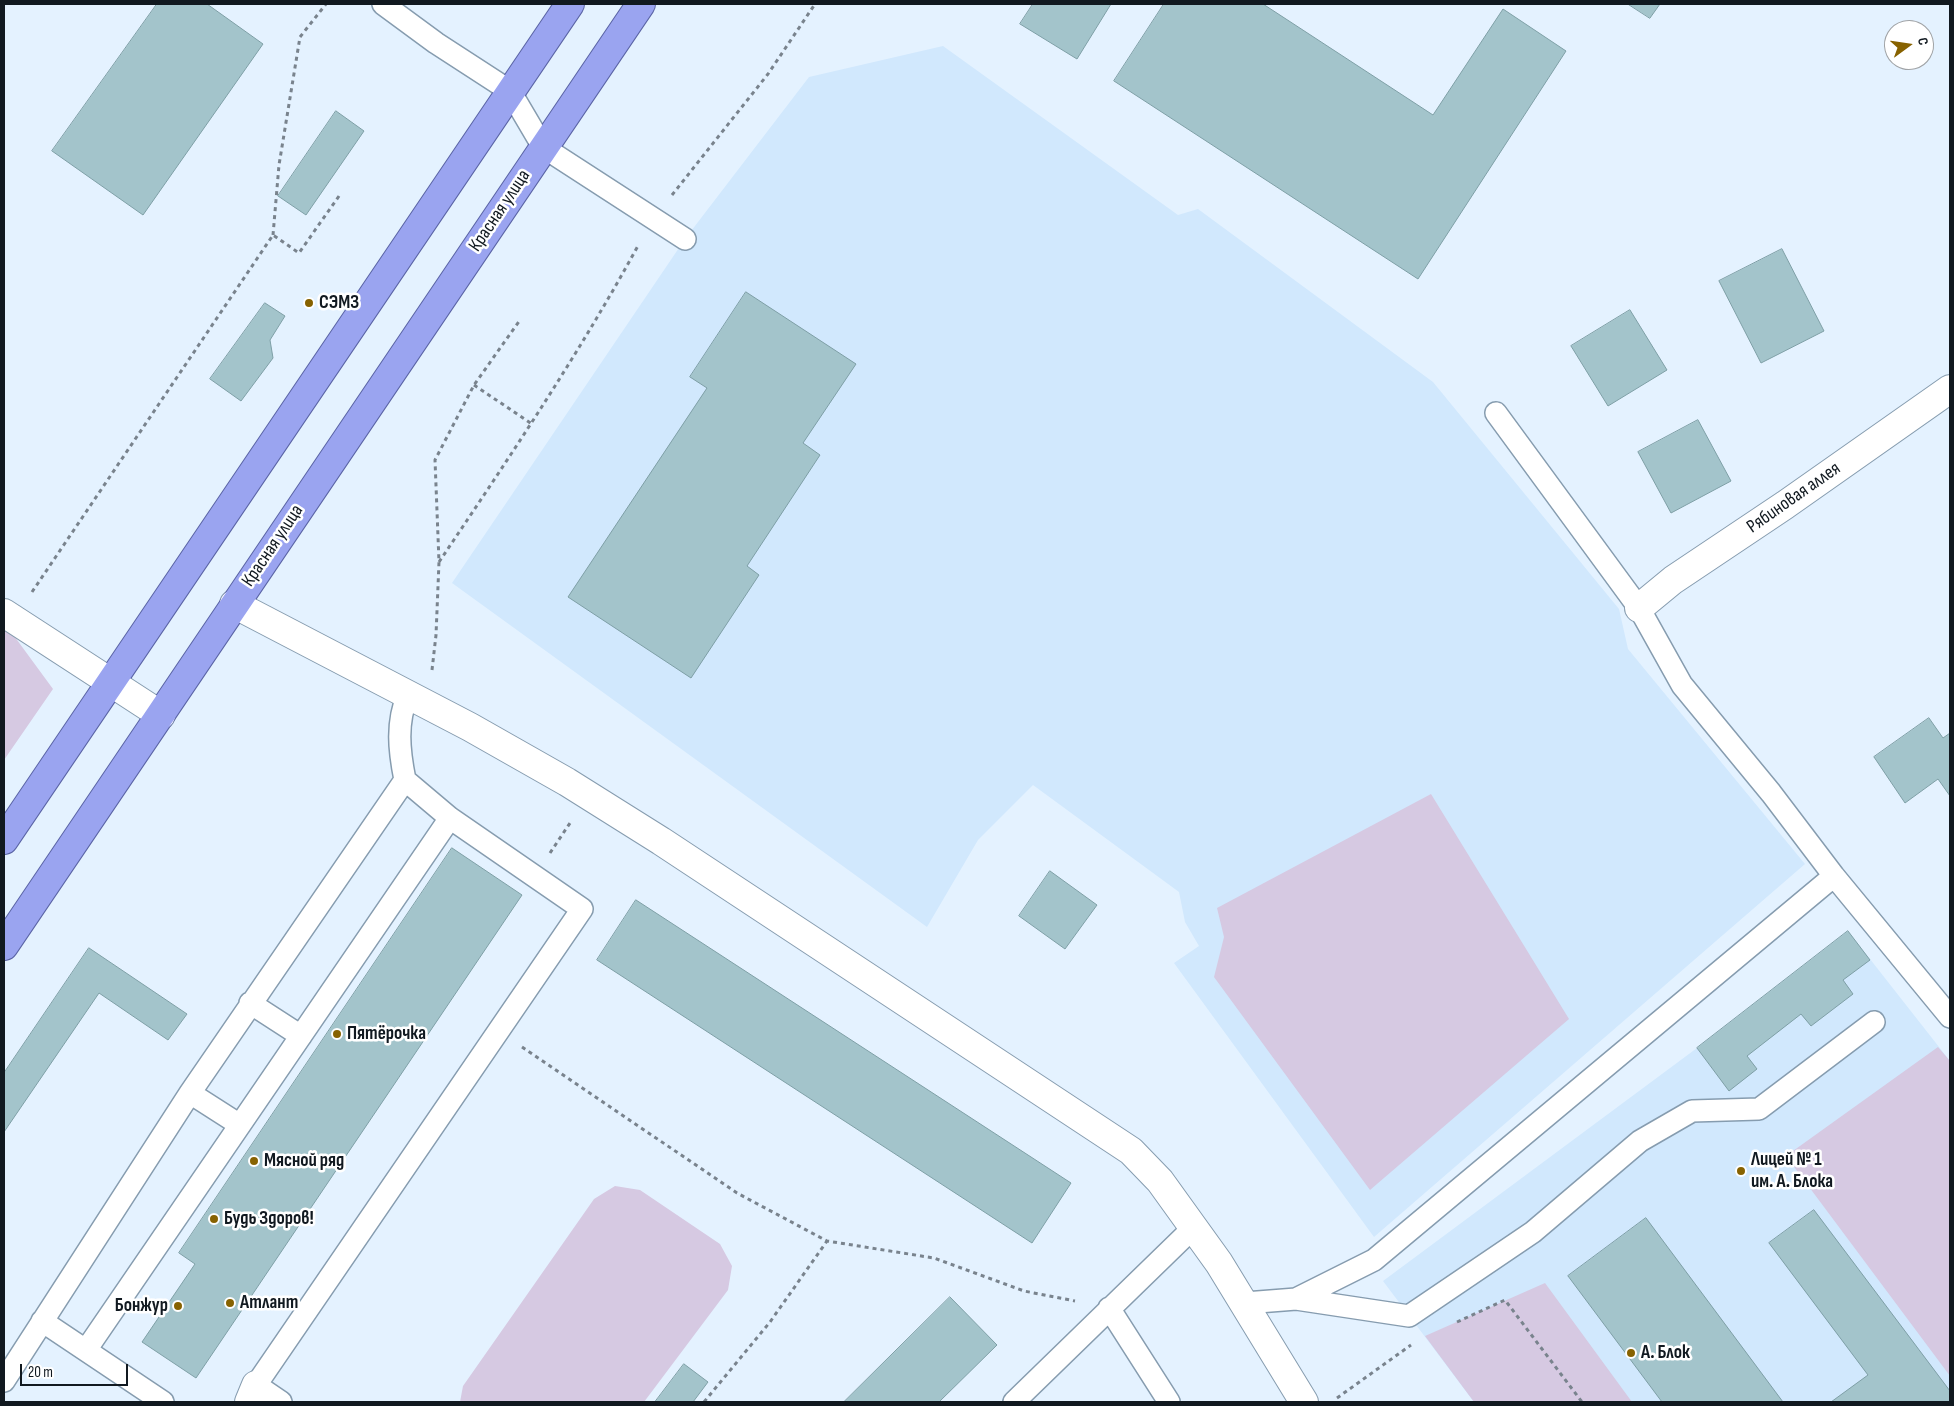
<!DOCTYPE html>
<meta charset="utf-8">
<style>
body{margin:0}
#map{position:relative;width:1954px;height:1406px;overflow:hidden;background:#e4f2ff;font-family:"Sofia Sans Condensed",sans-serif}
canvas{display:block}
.frame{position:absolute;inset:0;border:5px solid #111920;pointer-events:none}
.north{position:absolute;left:1884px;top:20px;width:50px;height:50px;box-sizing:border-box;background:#fff;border:1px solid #a0a3a6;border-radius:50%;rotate:76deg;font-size:14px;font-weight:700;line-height:20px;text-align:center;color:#111920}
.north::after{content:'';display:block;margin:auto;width:18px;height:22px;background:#876200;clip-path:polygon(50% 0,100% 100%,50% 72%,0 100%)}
.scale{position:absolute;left:20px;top:1364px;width:108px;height:22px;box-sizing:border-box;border:2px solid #111920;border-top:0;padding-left:6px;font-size:15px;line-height:18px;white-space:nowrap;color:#111920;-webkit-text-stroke:4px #fff;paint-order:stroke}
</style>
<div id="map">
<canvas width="1954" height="1406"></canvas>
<div class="frame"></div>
<div class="north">С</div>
<div class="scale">20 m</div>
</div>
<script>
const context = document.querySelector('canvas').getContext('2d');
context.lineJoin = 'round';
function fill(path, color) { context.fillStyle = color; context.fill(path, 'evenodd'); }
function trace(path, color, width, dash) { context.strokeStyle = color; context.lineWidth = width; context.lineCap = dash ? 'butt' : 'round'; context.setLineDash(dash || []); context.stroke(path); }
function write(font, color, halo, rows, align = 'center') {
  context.font = font + ' "Sofia Sans Condensed",sans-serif'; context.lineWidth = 5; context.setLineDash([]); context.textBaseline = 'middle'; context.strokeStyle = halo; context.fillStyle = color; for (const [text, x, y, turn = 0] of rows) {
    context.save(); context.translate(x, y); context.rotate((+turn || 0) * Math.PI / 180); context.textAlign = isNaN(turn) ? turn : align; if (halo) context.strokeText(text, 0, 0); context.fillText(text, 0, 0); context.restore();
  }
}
const built = new Path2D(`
 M943,46l235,169 20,-6 235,173 186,227 9,40 177,215 -431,373 -200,-274 25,-17 -14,-24 -6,-30 -146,-107 -55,55 -51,87 -475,-344 233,-344 124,-162z
 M1848,931l102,130v341h-476l-91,-121 314,-233z`);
const green = new Path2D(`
 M4,626l5,3 44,60 -49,71z
 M1431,794l138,225 -199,171 -156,-213 10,-40 -7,-29z
 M1938,1047l12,14v315l-164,-220z
 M615,1186l25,4 80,54 12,22 -4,24 -84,112h-184l3,-16 131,-187z
 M1545,1283l87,119h-158l-49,-66z`);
const building = new Path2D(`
 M157,4h50l56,40 -120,171 -91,-64z
 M1033,4h78l-34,55 -57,-35z
 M1164,4h99l170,111 70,-106 63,42 -148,228 -304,-198z
 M1628,4h32l-10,14z
 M336,111l28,20 -58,84 -28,-19z
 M1782,249l42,82 -63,32 -42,-82z
 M746,292l110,72 -53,79 17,12 -73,111 12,9 -68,103 -123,-81 139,-209 -17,-11z
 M265,303l20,13 -15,24 3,18 -32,43 -31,-22z
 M1630,310l37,60 -59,36 -37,-60z
 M1698,420l33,61 -60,32 -33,-61z
 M1929,718l14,20 7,-5v63l-12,-17 -33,24 -31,-46z
 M452,848l70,47 -326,483 -54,-36 53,-78 -16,-11z
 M1050,871l47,34 -32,44 -46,-33z
 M636,900l435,283 -39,60 -435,-283z
 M1848,931l22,29 -27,20 10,14 -42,32 -10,-12 -54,42 10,13 -28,22 -32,-43z
 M89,948l98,66 -19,26 -69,-47 -95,139v-59z
 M1814,1210l136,181v11h-119l37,-27 -99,-132z
 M1646,1218l137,184h-121l-94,-126z
 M950,1297l47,48 -58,57h-95z
 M684,1364l24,18 -15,20h-38z`);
const path = new Path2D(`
 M672,195l96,-121 47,-70
 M273,235l6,-70 21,-128 26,-33
 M474,385l58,39
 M439,562c70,-104 140,-208 200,-318
 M32,592l241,-357 26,18 40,-57
 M432,670l4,-35 3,-73 -4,-102 39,-75 46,-65
 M550,853l20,-30
 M522,1047l215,146 90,48 107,17 90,33 51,10
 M1457,1322l48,-22 77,102
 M1337,1398l74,-53
 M704,1402l66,-80 57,-81`);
const service = new Path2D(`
 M383,4l53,39 74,48 33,56 142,92
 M1496,413l143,195 43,77 89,108 63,83 116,141
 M250,1003l51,33
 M190,1093l50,32
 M1296,1299l78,-39 460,-384
 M1245,1303l51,-4 113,17 124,-84 107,-91 52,-30 67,-2 115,-87
 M1109,1308l60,94
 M42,1321l121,81
 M86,1350l364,-532
 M4,1381l186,-288 215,-313c-6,-30 -9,-57 3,-86
 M281,1402l-25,-17 326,-476 -132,-91 -45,-38
 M1014,1402l179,-174`);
const minor = new Path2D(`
 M234,604l236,123 97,55 94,59 470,310 29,30 59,82 85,139
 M1639,608l34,-28 112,-75 165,-116
 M4,613l157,102
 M249,1402l7,-17`);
const trunk = new Path2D(`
 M4,840l566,-836
 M4,946l637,-942`);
const markers = [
 [309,303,5,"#876200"],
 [337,1034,5,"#876200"],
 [254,1161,5,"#876200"],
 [1741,1171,5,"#876200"],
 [214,1219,5,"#876200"],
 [230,1303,5,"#876200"],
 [178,1306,5,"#876200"],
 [1631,1353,5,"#876200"]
];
const streetNames = [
 ["Красная улица",500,211,-56],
 ["Рябиновая аллея",1794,498,-35],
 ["Красная улица",273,546,-56]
];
const poiNames = [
 ["СЭМЗ",319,303],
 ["Пятёрочка",347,1034],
 ["Лицей № 1",1751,1160],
 ["им. А. Блока",1751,1182],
 ["Мясной ряд",264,1161],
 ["Будь Здоров!",224,1219],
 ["Атлант",240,1303],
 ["Бонжур",168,1306,"right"],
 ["А. Блок",1641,1353]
];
fill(built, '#d1e8fd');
fill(green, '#d6c9e2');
fill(building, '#a3c4cb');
trace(building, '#7e9fa6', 1);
trace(service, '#869caf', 24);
trace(minor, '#869caf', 30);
trace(trunk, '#5a64a5', 30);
trace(path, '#79838d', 3, [4, 4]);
trace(service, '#fff', 21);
trace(minor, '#fff', 28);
trace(trunk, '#9aa4f0', 28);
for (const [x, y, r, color] of markers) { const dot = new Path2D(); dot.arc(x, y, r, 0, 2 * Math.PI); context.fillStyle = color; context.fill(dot); trace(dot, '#fff', 2); }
write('19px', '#111920', '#fff', streetNames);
write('bold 19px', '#111920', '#fff', poiNames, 'left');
</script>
